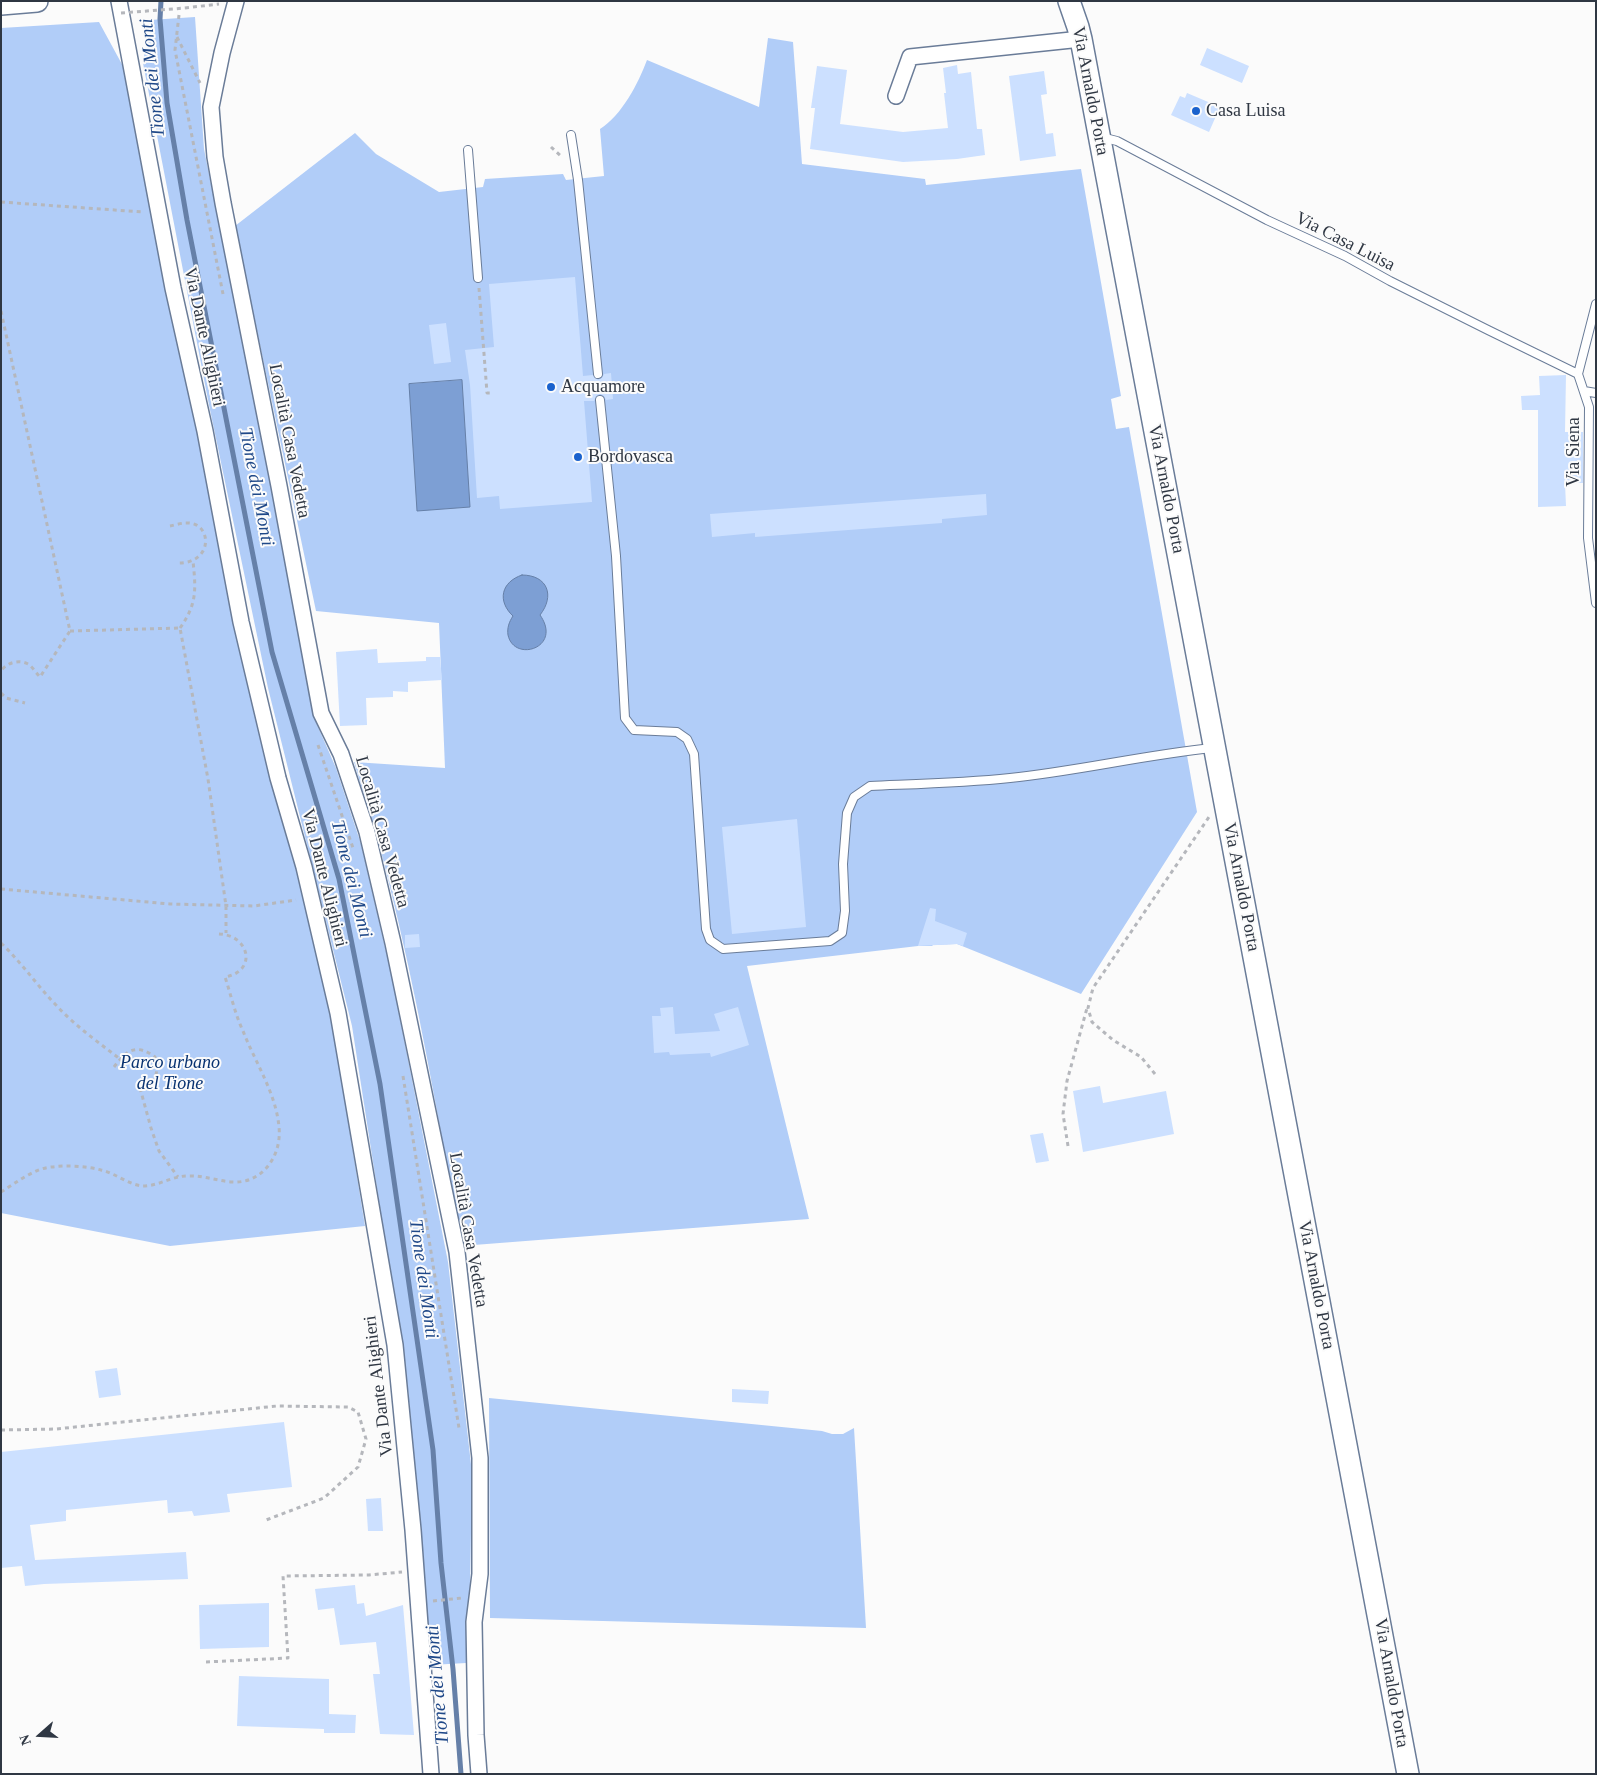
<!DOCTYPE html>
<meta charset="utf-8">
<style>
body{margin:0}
#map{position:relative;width:1597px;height:1775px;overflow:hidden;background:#fbfbfb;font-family:Georgia,serif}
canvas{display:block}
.frame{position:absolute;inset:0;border:2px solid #2f3743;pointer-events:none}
.north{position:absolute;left:15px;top:1710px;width:50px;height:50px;-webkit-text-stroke:4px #fbfbfb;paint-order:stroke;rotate:251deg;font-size:14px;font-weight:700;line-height:20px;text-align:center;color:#2f3743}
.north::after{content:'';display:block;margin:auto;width:18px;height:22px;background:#2f3743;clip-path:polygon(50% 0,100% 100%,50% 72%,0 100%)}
</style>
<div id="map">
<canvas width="1597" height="1775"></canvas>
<div class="frame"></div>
<div class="north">N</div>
</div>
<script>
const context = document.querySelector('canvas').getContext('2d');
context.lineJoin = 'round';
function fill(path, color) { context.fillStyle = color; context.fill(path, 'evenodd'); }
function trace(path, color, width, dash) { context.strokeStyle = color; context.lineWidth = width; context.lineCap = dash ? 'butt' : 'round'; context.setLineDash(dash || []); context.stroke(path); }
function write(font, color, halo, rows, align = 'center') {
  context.font = font + ' Georgia,serif'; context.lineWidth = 4; context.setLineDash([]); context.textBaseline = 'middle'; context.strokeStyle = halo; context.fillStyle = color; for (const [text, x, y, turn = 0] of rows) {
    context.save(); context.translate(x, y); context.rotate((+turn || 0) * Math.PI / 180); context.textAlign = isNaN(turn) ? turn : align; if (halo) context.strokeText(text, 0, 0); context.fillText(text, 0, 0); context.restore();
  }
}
const green = new Path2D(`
 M195,17l9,132 91,458 20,113 21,48 25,76 30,129 57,289 24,211 -2,119 -4,71 -35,2 -23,-276 -56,-363 -84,-338 -59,-283 -66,-342 7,-43z
 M99,22l25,46 210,966 31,192 -195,20 -169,-33v-1185z
 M768,38l25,4 9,122 123,15 1,6 155,-16 40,227 -10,3 5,30 13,-2 68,385 -116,182 -124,-50 -24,1 -1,1h-14l-171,20 62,253 -348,27c-22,-124 -43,-249 -74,-371 -9,-38 -22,-75 -33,-113l91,6 -6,-145 -123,-12 -81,-385 120,-93 21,21 63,38 44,-5 2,-8 78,-5 3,6 38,-4 -4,-47c22,-14 38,-45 47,-69l112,47z
 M489,1398l333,33 10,3h11l11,-6 12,200 -376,-10z`);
const water = new Path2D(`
 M462,380l8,127 -53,4 -8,-127z
 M522,575c26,0 33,21 18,40 23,33 -26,48 -32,20 -1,-7 1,-13 5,-19 -16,-15 -12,-34 9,-41z`);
const stream = new Path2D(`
 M161,1l-1,18 7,84 20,117 85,432 67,227 41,205 53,366 8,113 12,106 8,105`);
const building = new Path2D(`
 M1207,48l42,18 -7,17 -42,-18z
 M957,65l1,9 13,-2 6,57h5l3,26 -28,4 -54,3 -93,-13 5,-41h-4l6,-42 30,4 -7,54 63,8 45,-4 -4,-35h2l-3,-25z
 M1044,71l3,23 -6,1 5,39 7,-1 3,23 -36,5 -11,-85z
 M1187,93l33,14 -11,25 -38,-17 9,-19 5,2z
 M575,277l8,99 10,-1 5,5 4,-2 2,-4 7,-1 2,26 -7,1 -2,-4 -4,-2 -4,2 -2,5h-10l8,101 -92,7 -1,-13 -22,2 -7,-113 -5,-35 29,-3 -5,-63z
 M446,323l5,39 -17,2 -5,-39z
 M1566,375l-1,57h18v51h-18l1,23 -28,1v-97h-16l-1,-14 19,-1 -1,-19z
 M986,494l1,21 -45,4v4l-187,14v-4l-43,4 -2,-23z
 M377,649l1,14 48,-2v-4h14l2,23 -34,2v10l-15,-1v6l-27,1 1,27 -27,1 -4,-74z
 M797,819l9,108 -74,7 -10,-107z
 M930,908l6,1 -1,12 32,12 -4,13 -6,-2 -39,2z
 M419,934l1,13 -15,1v-13z
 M673,1007l2,27 45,-3 -6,-17 24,-7 11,38 -38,12 -1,-4 -40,2 -1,-3 -15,1 -2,-37h9l-1,-8z
 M1100,1086l3,17 63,-12 8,43 -91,18 -10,-61z
 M1043,1133l6,28 -13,2 -6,-28z
 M117,1368l4,27 -22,3 -4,-27z
 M732,1389l37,2 -1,13 -36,-2z
 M284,1422l8,65 -65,7 3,18 -36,4 -2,-5 -24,2 -1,-13 -101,10v11l-36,4 5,35 151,-8 2,27 -144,5 -19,2 -3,-20 -21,2v-116z
 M381,1498l2,33h-15l-2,-32z
 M355,1585l2,19 7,-1 2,13 37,-11 11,130 -34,-1 -7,-60h7l-4,-32 -36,3 -6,-37 -16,2 -3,-21z
 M269,1603v44l-69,2 -1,-44z
 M239,1676l90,3v35l27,1 -1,18h-31v-4l-87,-3z`);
const path = new Path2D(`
 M185,8l34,-4
 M179,15l-4,35 48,244
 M177,37l23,46
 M551,147l11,10
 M1,202l142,10
 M479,288l8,105h4
 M1,311l69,320 -30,46c-4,-4 -8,-11 -12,-13 -9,-5 -22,-1 -27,7
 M170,526c5,-1 11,-3 16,-3 26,-2 29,41 -9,40
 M180,628c17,-24 16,-38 13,-67
 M70,631l110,-3 28,151 18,127v27
 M1,693l5,5 19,5
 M318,745l35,103
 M1,889l169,15 84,2 42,-6
 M1,943c20,19 35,41 54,61 19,21 43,38 65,55
 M114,1067c13,-17 22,-24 41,-10 5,21 -1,28 -21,32
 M1155,1074l-14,-17 -28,-17 -21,-18 -4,-14 5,-20 116,-171
 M403,1076l56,352
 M140,1088l11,40 8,23 19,26
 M1068,1146l-5,-32 4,-33 20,-73
 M1,1192c15,-9 33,-24 51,-25 15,-2 34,-1 49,3 14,3 28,15 42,16 16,0 29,-10 44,-10 16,-1 30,5 45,6 31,2 50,-27 47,-55 -3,-34 -24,-65 -36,-96 -8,-17 -12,-36 -18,-54 34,-6 24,-45 -10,-43
 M1,1430l55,-1 221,-23 71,1 10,5 8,27 -8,28 -34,31 -58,22
 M433,1601l29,-3
 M206,1662l82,-4 -5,-82 86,-1 33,-3`);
const lane = new Path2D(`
 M571,135l7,45 20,194
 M1101,137l16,4 150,79 78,36 45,25 98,49 90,44
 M468,150l10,128
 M1596,304l-18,70 11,33 -1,131 8,65
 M1584,391l12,2
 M600,400l16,156 9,162 9,12 43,2 10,7 7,15 12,175 4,11 13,9 107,-8 12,-8 3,-22 -2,-47 4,-51 7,-16 16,-11c46,-2 93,-3 140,-8 68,-7 134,-23 202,-30`);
const street = new Path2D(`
 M119,1l54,287 32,143 36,191 37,156 26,89 34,146 57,332 18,185 18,244
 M236,1l-14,52 -11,54 4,50 8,46 56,283 42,227 20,41 26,78 26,111 64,309 23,206v116l-6,48 2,113 3,39
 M896,96l14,-39 171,-18`);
const secondary = new Path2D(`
 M1069,1l9,26 3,12 327,1735
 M1,4l36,-3`);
const pathBridge = new Path2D(`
 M121,13l64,-5`);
const markers = [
 [1196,111,5,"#1a62cd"],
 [551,387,5,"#1a62cd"],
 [578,457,5,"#1a62cd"]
];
const streetNames = [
 ["Via Arnaldo Porta",1090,91,79],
 ["Via Casa Luisa",1345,242,27],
 ["Via Dante Alighieri",204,337,78],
 ["Località Casa Vedetta",289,441,79],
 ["Via Siena",1574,452,-90],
 ["Via Arnaldo Porta",1166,489,79],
 ["Località Casa Vedetta",382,832,74],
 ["Via Dante Alighieri",324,878,76],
 ["Via Arnaldo Porta",1241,887,79],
 ["Località Casa Vedetta",468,1230,80],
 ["Via Arnaldo Porta",1316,1285,79],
 ["Via Dante Alighieri",379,1386,-97],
 ["Via Arnaldo Porta",1391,1683,80]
];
const poiNames = [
 ["Casa Luisa",1206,111],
 ["Acquamore",561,387],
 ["Bordovasca",588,457]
];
const parkNames = [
 ["Parco urbano",170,1063],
 ["del Tione",170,1084]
];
const waterNames = [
 ["Tione dei Monti",153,78,-96],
 ["Tione dei Monti",256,487,79],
 ["Tione dei Monti",351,879,76],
 ["Tione dei Monti",423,1279,82],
 ["Tione dei Monti",438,1685,-95]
];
fill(green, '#b1cdf8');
fill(water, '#7d9fd4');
trace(water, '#6680a8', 1);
trace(stream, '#6680a8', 5);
fill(building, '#cce0ff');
trace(lane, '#6a7c98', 10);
trace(street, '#6a7c98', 18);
trace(secondary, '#6a7c98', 24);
trace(path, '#b5b7bc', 3, [4, 4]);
trace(lane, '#fff', 8);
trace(street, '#fff', 15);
trace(secondary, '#fff', 21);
trace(pathBridge, '#b5b7bc', 3, [4, 4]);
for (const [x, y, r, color] of markers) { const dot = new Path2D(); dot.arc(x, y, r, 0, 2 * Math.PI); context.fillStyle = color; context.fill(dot); trace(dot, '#fbfbfb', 2); }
write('18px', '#2f3743', '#fbfbfb', streetNames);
write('18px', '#2f3743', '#fbfbfb', poiNames, 'left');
write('italic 18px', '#083271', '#fbfbfb', parkNames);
write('italic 19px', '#1f4888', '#fbfbfb', waterNames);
</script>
